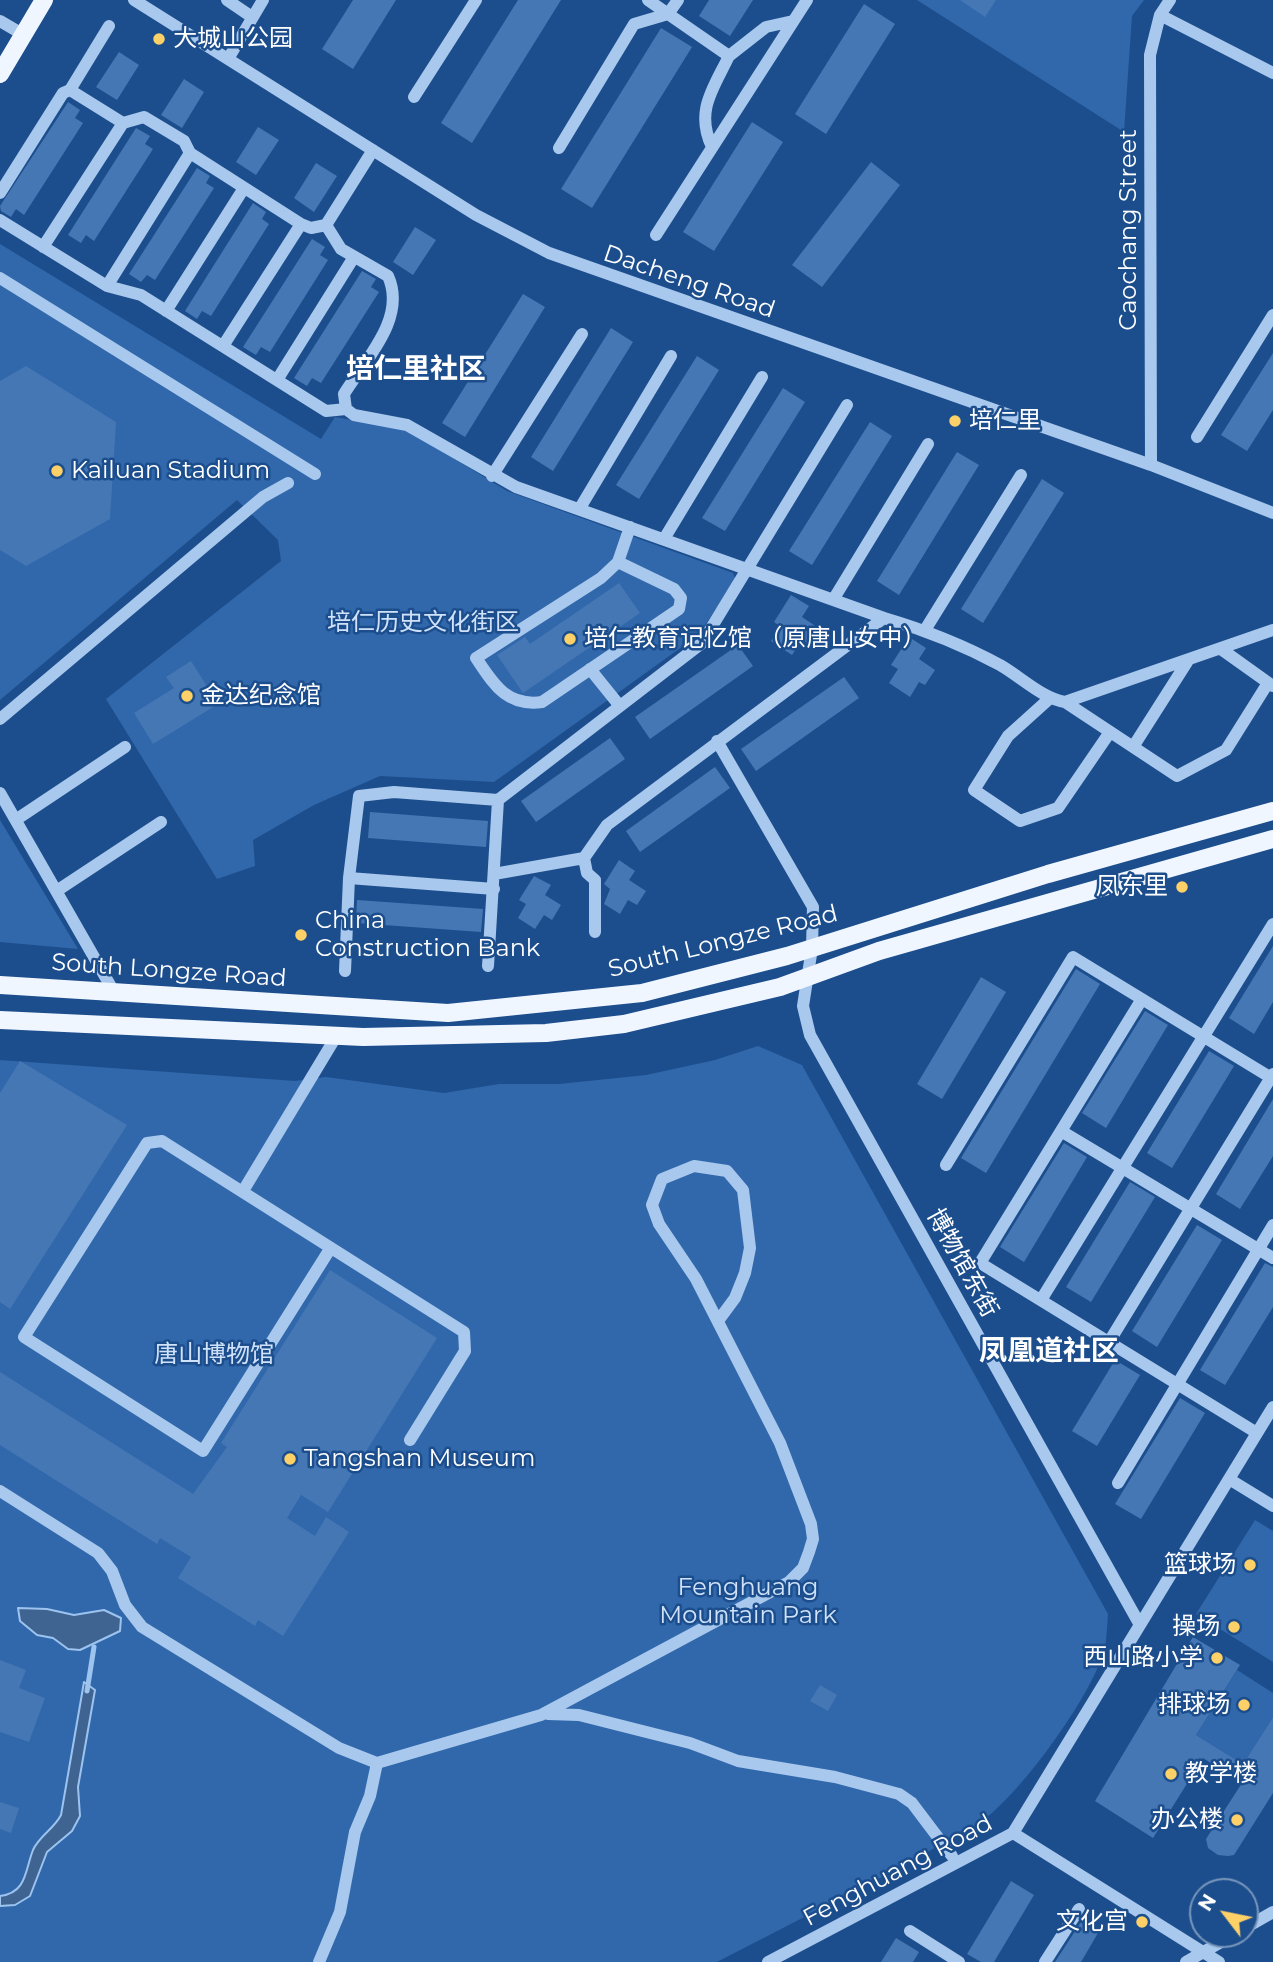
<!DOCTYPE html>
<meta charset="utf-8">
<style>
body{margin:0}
#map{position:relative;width:1273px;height:1962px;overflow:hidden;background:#1c4e8d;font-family:Montserrat,sans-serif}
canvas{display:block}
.north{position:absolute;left:1189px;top:1878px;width:70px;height:70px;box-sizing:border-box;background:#1c4e8d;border:2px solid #7795bb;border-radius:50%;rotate:302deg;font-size:19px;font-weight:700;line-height:28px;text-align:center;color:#fff}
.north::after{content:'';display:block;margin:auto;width:24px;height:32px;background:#fdd167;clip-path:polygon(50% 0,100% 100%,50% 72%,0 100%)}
</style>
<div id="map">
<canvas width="1273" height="1962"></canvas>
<div class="north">N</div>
</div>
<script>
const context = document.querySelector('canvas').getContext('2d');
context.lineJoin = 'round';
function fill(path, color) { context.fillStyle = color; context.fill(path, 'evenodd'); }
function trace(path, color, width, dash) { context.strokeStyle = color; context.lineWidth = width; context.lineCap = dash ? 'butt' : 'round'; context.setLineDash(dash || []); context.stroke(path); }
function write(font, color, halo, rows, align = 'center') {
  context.font = font + ' Montserrat,"Noto Sans SC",sans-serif'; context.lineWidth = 5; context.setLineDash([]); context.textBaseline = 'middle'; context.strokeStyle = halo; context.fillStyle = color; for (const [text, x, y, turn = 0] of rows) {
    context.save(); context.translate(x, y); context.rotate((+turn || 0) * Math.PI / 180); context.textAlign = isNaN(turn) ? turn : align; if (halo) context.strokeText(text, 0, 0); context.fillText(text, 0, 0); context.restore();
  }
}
const green = new Path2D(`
 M917,0h227l-12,16 -8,116z
 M0,244l321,195 14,-22 73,13 99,61 226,82 3,8 -39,55 -203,146 -114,-6 -66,29 -61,35 2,26 -38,13 -111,-180 175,-138 -3,-21 -41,-40 -237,200z
 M0,820l78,129 -78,-7z
 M758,1046l44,19 306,549c-1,12 -1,26 -4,37 -13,46 -86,147 -126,173 -21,13 -44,23 -65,37l-196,101h-717v-902l295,21 31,-4 118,16 55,-9h60l87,-9 69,-15z
 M1255,1520l18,11v131l-77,-48z
 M1237,1670l36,23v24l-30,47 -47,-29z`);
const water = new Path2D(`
 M18,1608l29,1 27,6 30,-5 17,8 -1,13 -40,19 -12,-1 -15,-11 -16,-3 -17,-14z
 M84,1682l11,8 -17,97 2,29 -8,15 -25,21 -17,44 -15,9 -15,1v-10c27,-3 25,-26 33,-46 6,-14 21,-21 28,-35z`);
const stream = new Path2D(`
 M87,1691l7,-44`);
const building = new Path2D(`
 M353,0h43l-43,69 -31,-20z
 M518,0h43l-89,143 -31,-20z
 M709,0h44l-23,36 -31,-20z
 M960,0h36l-11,17z
 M864,4l31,20 -69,110 -31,-20z
 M661,28l31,19 -100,161 -31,-19z
 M119,52l20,13 -22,35 -21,-13z
 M184,79l20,13 -22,36 -21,-13z
 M68,102l12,8 -5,8 8,5 -59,92 -8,-6 -5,8 -10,-6 -1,-5z
 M752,122l31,20 -69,109 -31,-19z
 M258,127l21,13 -23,35 -20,-13z
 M136,128l14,8 -5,8 8,5 -59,92 -8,-6 -5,8 -13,-8z
 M871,162l29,23 -78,102 -30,-22z
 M316,163l21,13 -23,36 -20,-14z
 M197,168l13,8 -4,7 8,5 -59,92 -8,-5 -6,7 -12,-8z
 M253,203l13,9 -4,7 7,5 -58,92 -9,-5 -5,8 -12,-8z
 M415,227l21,13 -23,35 -20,-13z
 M312,239l13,8 -5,8 8,5 -58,92 -9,-5 -5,8 -13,-8z
 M362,271l14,8 -5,8 8,5 -58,91 -9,-5 -5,8 -13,-8z
 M523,294l22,13 -80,130 -23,-14z
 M611,328l22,14 -80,129 -22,-14z
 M1273,353v57l-26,41 -26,-16z
 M697,356l22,14 -80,129 -23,-14z
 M26,366l90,56 -6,97 -84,47 -26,-16v-169z
 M783,388l22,14 -80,129 -23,-13z
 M870,422l22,14 -80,129 -23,-14z
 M957,452l22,13 -80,130 -22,-14z
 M1042,479l22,14 -81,130 -22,-14z
 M619,583l21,30 -117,80 -26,-38 28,-18 5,7z
 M791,595l18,11 -7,11 15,10 -10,16 -5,-3 -10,15 -21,-14 10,-14 -7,-5z
 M909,637l17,11 -7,11 16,11 -10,15 -6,-3 -9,15 -21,-14 9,-14 -7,-4z
 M738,645l15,21 -103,73 -15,-22z
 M191,661l27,43 -65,40 -19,-31 40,-25 -8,-11z
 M844,677l15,21 -103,73 -15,-22z
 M610,738l15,21 -89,63 -15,-21z
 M715,767l15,21 -90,64 -14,-21z
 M370,812l118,9 -2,26 -118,-9z
 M619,860l16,11 -6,9 17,11 -9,14 -9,-5 -8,14 -16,-10 6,-15 -6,-5z
 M534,876l17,9 -6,10 16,10 -9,15 -8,-5 -9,14 -17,-11 8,-14 -7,-4z
 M357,900l126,9 -2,23 -125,-9z
 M1273,946v56l-19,32 -25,-16z
 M1076,969l24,15 -114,189 -25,-15z
 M981,977l25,15 -64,107 -25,-15z
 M1145,1011l23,14 -62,103 -24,-15z
 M1209,1051l25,15 -62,102 -25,-15z
 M20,1061l107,64 -117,184 -10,-7v-209z
 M1273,1099v57l-33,53 -24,-15z
 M1064,1143l23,14 -63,105 -24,-15z
 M1130,1182l25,15 -64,105 -25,-15z
 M1197,1225l25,15 -65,107 -25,-16z
 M1265,1263l8,4v40l-48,78 -25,-15z
 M330,1270l107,68 -109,174 -27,-17 -14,23 28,18 11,-19 23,15 -66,104 -25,-16 -3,6 -77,-48 13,-21 -31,-19 -3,6 -157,-99v-73l193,122 34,-47 -6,-4z
 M1115,1360l25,15 -43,71 -25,-15z
 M1180,1398l25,15 -64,106 -26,-15z
 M1193,1637l47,28 -44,70 47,29 30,-47v76l-39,62 -6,1 -10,-1 -10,-7 -2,-9 36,-56 -39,-25 -50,80 -58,-37z
 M0,1660l26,10 -7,18 26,10 -16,44 -29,-10z
 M820,1685l17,10 -9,16 -18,-10z
 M0,1802l19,6 -8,25 -11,-4z
 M1011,1881l23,14 -40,67h-13l-14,-8z
 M1081,1922l17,11 -17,29h-26z
 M896,1938l23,14 -6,10h-32z`);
const minor = new Path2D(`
 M134,0l342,215 73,38 602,212 122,48
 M227,0l25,17
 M648,0l81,56c-16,33 -34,55 -17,91
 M1160,15l113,58
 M0,21l24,14
 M109,26l-39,64 53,33 21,-6 40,24 6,12 111,71 10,4 15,-3 15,24 47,27c19,42 -22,83 -44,118l2,15 8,6 53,10 109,62 368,131c41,12 79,27 116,47 21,12 42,33 65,37l208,-72
 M729,56l37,-29 27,-6
 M228,59l35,-59
 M414,97l62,-97
 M559,148l75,-124 34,-10 10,-14
 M0,193l63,-100 7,-3
 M0,220l107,66 34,9 185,116 20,-2
 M326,225l47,-75
 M656,235l151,-235
 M43,247l80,-124
 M0,278l315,196
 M107,286l83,-133
 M166,311l78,-123
 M223,346l78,-122
 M277,380l77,-123
 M1197,437l76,-122
 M1151,465l-1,-410 10,-40 10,-15
 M492,476l90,-142
 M580,508l91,-152
 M664,539l98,-162
 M618,562l56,27 7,9 -2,11 -137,93c-36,5 -49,-19 -66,-44l125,-80 17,-16 12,-35
 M833,600l95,-156
 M925,630l96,-155
 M1221,649l52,37
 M590,669l29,36
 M1049,699l-41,37 -34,54 46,31 38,-13 52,-76
 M1065,702l112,74 49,-26 42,-67
 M0,719l263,-222 25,-14
 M717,741l96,166 -1,41 -9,58 7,29 330,590
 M1133,747l56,-88
 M0,793l114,199
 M17,819l108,-72
 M584,858l3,15 8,7v52
 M494,874l90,-16 23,-33 277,-207
 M349,878l145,11
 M58,890l103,-68
 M488,966l10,-166
 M345,971l4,-93 10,-82 35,-4 104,8 204,-157 145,-238
 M1142,999l-162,264 277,170
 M1061,1131l212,127
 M946,1165l127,-208 200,122
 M243,1191l94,-156
 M330,1249l-127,202 -179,-114 123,-194 15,-2 302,191 1,19 -55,89
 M1041,1300l232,-376
 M1109,1342l164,-268
 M1229,1479l44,27
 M1118,1483l155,-258
 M0,1491l98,62 14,18 13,34 17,22 197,121 38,15 164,-48 248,-133 14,-14 6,-16 4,-13 -2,-15 -31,-81 -84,-164 -37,-55 -7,-19 10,-26 32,-13 33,5 16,19 7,58 -5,25 -10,25 -17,23
 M548,1714l31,1 111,28 48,18 97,16 64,17 13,9 40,53
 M1013,1833l206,129
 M1245,1928l28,-16
 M910,1931l49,31
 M319,1962l21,-50 15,-80 15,-36 7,-33
 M768,1962l245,-129 260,-426
 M1045,1962l34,-53
 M1186,1962l49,-28`);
const major = new Path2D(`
 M0,74l44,-74
 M0,985l448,28 194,-20 145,-37 261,-82 225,-63
 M0,1020l363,17 183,-4 78,-9 156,-37 99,-36 394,-112`);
const markers = [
 [159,39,7,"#fdd167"],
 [955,421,7,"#fdd167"],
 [57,471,7,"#fdd167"],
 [570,639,7,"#fdd167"],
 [187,696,7,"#fdd167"],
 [1182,887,7,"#fdd167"],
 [301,935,7,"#fdd167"],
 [290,1459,7,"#fdd167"],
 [1250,1565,7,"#fdd167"],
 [1234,1627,7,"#fdd167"],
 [1217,1658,7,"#fdd167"],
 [1244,1705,7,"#fdd167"],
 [1171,1774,7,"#fdd167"],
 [1237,1820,7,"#fdd167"],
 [1142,1922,7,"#fdd167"]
];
const poiNames = [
 ["大城山公园",173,39],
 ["培仁里",969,421],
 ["Kailuan Stadium",71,471],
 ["培仁教育记忆馆 （原唐山女中）",584,639],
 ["金达纪念馆",201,696],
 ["凤东里",1168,887,"right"],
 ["China",315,921],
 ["Construction Bank",315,949],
 ["Tangshan Museum",304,1459],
 ["篮球场",1236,1565,"right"],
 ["操场",1220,1627,"right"],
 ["西山路小学",1203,1658,"right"],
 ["排球场",1230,1705,"right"],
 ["教学楼",1185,1774],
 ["办公楼",1223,1820,"right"],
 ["文化宫",1128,1922,"right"]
];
const streetNames = [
 ["Caochang Street",1129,230,-90],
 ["Dacheng Road",689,282,19],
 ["South Longze Road",723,942,-14],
 ["South Longze Road",169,971,4],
 ["博物馆东街",962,1263,61],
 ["Fenghuang Road",898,1871,-28]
];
const parkNames = [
 ["培仁历史文化街区",423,623],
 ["唐山博物馆",214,1355],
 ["Fenghuang",748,1588],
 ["Mountain Park",748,1616]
];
const quarterNames = [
 ["培仁里社区",416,370],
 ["凤凰道社区",1049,1352]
];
fill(green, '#3068ab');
fill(water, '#406491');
trace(water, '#9dc3ef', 2);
trace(stream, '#9dc3ef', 5);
fill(building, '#4577b5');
trace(minor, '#a9c8ed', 12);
trace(major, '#f0f6ff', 18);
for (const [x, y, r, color] of markers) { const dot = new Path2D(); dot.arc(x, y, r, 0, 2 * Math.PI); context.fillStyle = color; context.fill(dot); trace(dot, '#1c4e8d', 2.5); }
write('24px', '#fff', '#1c4e8d', poiNames, 'left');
write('24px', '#fff', '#1c4e8d', streetNames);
write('24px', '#cfe2f9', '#1c4e8d', parkNames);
write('bold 28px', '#fff', '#1c4e8d', quarterNames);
</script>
